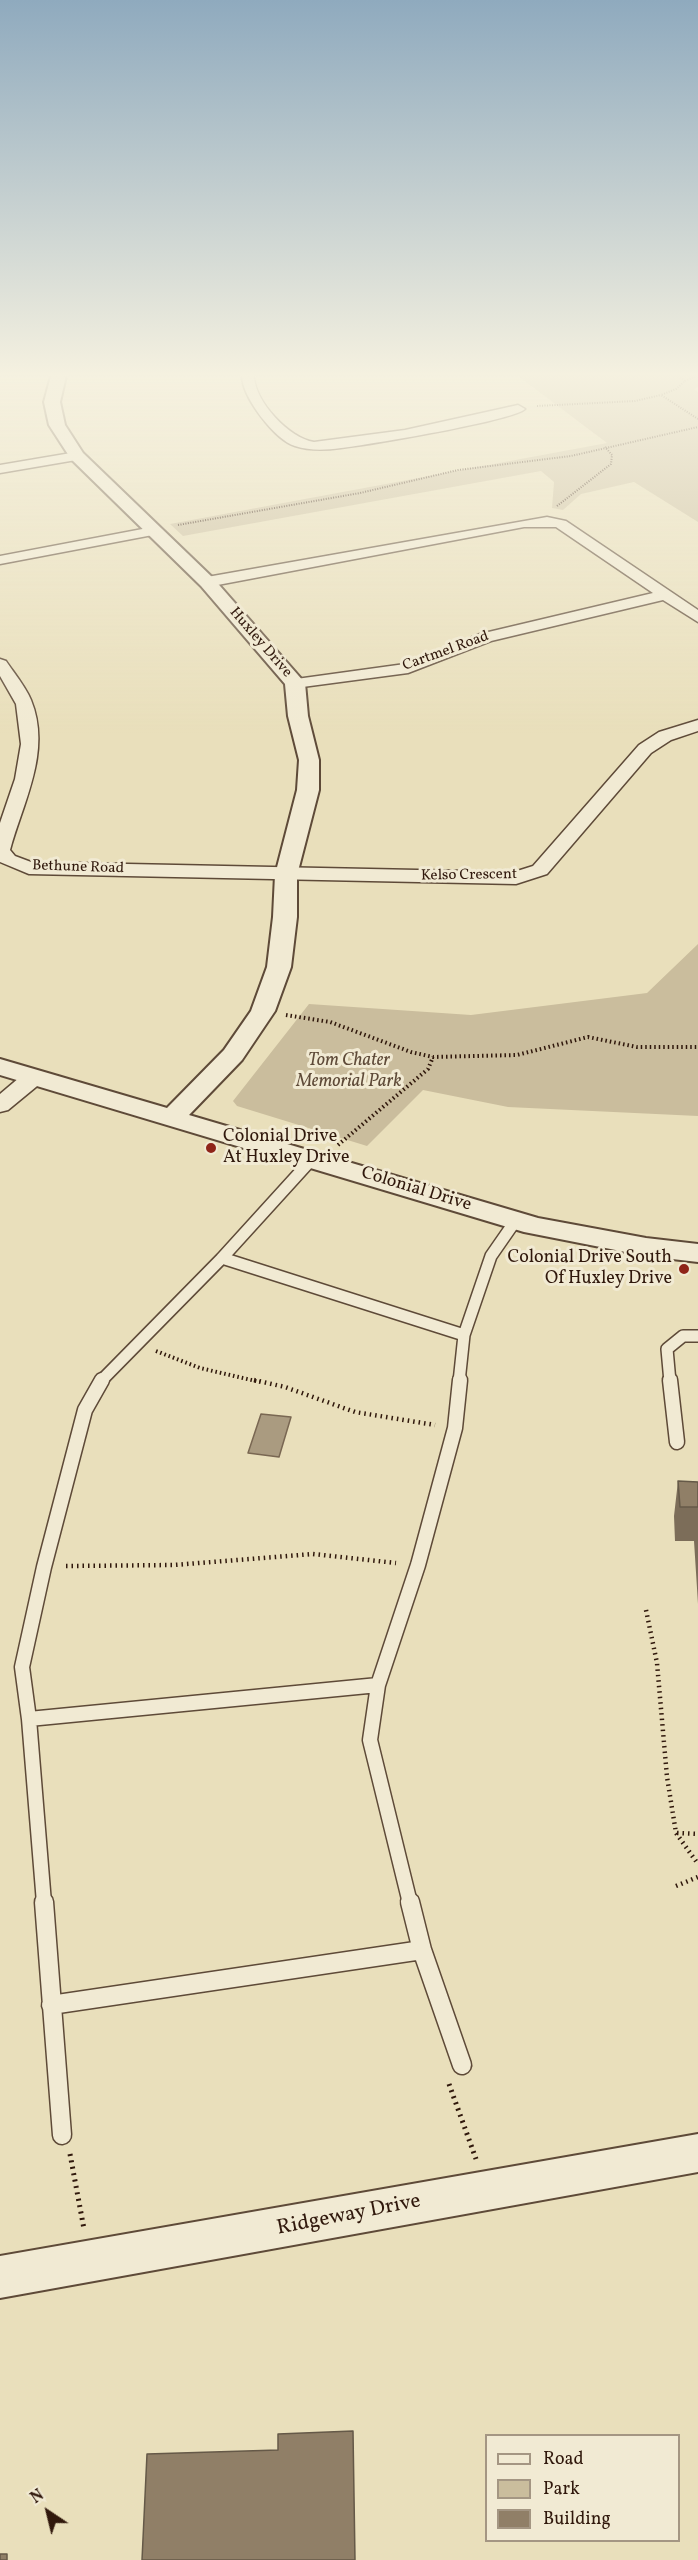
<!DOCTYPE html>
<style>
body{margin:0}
#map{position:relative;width:698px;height:2560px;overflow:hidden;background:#e9dfbb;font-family:Vollkorn,serif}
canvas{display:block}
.legend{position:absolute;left:485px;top:2434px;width:195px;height:108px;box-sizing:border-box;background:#f1ead3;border:2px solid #a49683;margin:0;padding:8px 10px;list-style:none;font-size:18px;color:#30180c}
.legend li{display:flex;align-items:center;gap:12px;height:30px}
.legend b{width:30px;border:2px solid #a49683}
.north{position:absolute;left:18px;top:2482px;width:60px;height:60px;-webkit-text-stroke:4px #f1ead3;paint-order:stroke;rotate:325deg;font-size:16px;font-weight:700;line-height:24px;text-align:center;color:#30180c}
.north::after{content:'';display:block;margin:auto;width:21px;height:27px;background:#30180c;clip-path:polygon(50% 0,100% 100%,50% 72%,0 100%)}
</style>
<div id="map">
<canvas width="698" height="2560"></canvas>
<ul class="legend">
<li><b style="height:8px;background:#f1ead3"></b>Road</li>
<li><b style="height:16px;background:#cabd9d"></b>Park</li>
<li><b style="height:16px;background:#907f67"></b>Building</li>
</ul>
<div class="north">N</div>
</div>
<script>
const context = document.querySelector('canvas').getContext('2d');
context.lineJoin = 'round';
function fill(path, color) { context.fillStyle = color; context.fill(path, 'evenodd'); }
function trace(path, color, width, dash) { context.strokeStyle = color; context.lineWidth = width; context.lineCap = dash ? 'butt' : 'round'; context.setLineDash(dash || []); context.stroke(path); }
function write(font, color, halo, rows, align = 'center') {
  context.font = font + ' Vollkorn,serif'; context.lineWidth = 6; context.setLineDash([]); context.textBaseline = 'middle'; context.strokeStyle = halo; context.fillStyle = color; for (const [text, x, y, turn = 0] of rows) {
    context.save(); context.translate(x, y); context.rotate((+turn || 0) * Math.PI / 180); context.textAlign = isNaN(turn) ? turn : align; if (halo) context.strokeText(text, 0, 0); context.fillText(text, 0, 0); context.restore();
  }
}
const green = new Path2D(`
 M518,376h180v11l-4,2 4,3v130l-64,-40 -53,12 -18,16 -11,-2 2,-26 -13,-11 -358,65 -13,-12 437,-81z
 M698,944v172l-190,-9 -85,-17 -56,56 -130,-40 -4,-5 76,-97 162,11 176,-22z`);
const water = new Path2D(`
 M261,1414l30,3 -12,40 -31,-4z`);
const pathFar3 = new Path2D(`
 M678,376l7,5 -9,8 -15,6 37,24
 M685,381l12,-5
 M537,406l98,-5 26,-6
 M557,506l54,-42 1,-9 -7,-8
 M178,525l182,-32 98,-23 113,-14 127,-29`);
const pathFar2 = new Path2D(`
 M286,1015l44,7 81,30 22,5 84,-2 71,-18 49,10h61
 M338,1145l90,-76 5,-12
 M156,1351l44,17 60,14`);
const pathFar1 = new Path2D(`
 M254,1380l31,7 70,25 80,13
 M66,1566l108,-1 139,-11 83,9
 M646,1610l11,53 10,114 9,56 22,31
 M677,1833l21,1
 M676,1886l22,-9`);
const path = new Path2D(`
 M449,2084l27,75
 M70,2154l14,75`);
const serviceFar2 = new Path2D(`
 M222,1258l242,77
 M100,1382l122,-124 90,-99
 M459,1382l5,-47 27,-79 25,-36
 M670,1382l-3,-33 16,-13h15`);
const serviceFar1 = new Path2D(`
 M670,1380l7,62
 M29,1719l349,-34
 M44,1903l-15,-184 -7,-52 22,-100 41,-157 17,-30
 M410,1903l-40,-163 8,-55 40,-120 37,-137 5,-48`);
const service = new Path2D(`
 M44,1902l18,233
 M410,1902l12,48 40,115
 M51,2005l371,-55`);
const minor = new Path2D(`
 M242,376h12c1,26 35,62 60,66l91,-12 113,-25 7,4c-13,12 -158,36 -184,39 -15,2 -31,3 -46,-2 -20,-6 -53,-49 -53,-70z
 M77,452l5,1v6l-82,14v-8z
 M547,517l19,4 132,89v12l-35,-22 -172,41 -83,32 -113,15 -8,-5 2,-3 116,-16 75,-30 173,-41 -97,-66h-32l-317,60 -8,-5 8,-5z
 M153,527l5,1 2,3 -2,3 -158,30v-8z
 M0,659l6,2c8,12 19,25 25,39 21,51 -8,102 -21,150l5,6 16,6 483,10 19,-6 106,-121 20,-13 39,-12v11l-27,9 -20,13 -104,121 -31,10 -487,-10 -29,-12v-39l15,-44 6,-35 -5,-40 -16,-28z
 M34,1071l8,1 3,5 -3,5 -34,28 -8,2v-18l26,-22z`);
const tertiary = new Path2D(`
 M51,376h15l-6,26 5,23 18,28 130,125 92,105 3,33 11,44v30l-22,85v42l-6,50 -16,44 -33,49 -53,55 349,103 108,20 52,6v18l-52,-6 -122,-24 -524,-157v-16l167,49 57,-58 27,-39 16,-44 6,-50 2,-42 22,-85 2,-30 -11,-44 -3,-32 -84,-98 -130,-127 -22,-34 -5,-23z
 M698,2134v38l-698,126v-42z`);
const wall = new Path2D(`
 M678,1481l20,1v122l-4,-63h-19l-1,-25z`);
const building = new Path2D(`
 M678,1481l20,1v25h-18z
 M353,2431l2,129h-213l5,-106 131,-4v-16z
 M0,2554h7v6h-7z`);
const markers = [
 [211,1148,6,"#8f2418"],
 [684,1269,6,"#8f2418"]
];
const farStreetnames = [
 ["Huxley Drive",260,643,49],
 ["Cartmel Road",446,652,-20],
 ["Bethune Road",78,868,2],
 ["Kelso Crescent",469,876,-1]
];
const parkNames = [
 ["Tom Chater",349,1062],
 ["Memorial Park",349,1083]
];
const poiNames = [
 ["Colonial Drive",223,1138],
 ["At Huxley Drive",223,1159],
 ["Colonial Drive South",672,1259,"right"],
 ["Of Huxley Drive",672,1280,"right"]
];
const streetNames = [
 ["Colonial Drive",416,1190,17]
];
const nearStreetnames = [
 ["Ridgeway Drive",349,2216,-11]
];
fill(green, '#cabd9d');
fill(water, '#aa9b80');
trace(water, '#796752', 1.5);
trace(serviceFar2, '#5e4a38', 14);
trace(serviceFar1, '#5e4a38', 17);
trace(service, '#5e4a38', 21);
trace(minor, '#5e4a38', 3);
trace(tertiary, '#5e4a38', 4);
trace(pathFar3, '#30180c', 2, [1, 1.5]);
trace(pathFar2, '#30180c', 4, [1.5, 3]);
trace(pathFar1, '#30180c', 4.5, [1.5, 4]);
trace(path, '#30180c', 5, [2, 4.5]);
trace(serviceFar2, '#f1ead3', 11);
trace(serviceFar1, '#f1ead3', 14);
trace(service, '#f1ead3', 18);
fill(minor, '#f1ead3');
fill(tertiary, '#f1ead3');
fill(wall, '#7c6d59');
fill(building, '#907f67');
trace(building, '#655948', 1.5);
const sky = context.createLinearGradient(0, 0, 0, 735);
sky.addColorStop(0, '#8faabe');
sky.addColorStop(0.51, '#f5f1e0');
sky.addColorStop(1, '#f5f1e000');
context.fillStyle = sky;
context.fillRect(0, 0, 698, 735);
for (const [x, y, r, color] of markers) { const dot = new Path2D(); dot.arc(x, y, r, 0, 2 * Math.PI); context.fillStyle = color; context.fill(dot); trace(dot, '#f1ead3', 2); }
write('15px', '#30180c', '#f1ead3', farStreetnames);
write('italic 18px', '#5e4a38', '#f1ead3', parkNames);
write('18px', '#30180c', '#f1ead3', poiNames, 'left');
write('18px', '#30180c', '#f1ead3', streetNames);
write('21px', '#30180c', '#f1ead3', nearStreetnames);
</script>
